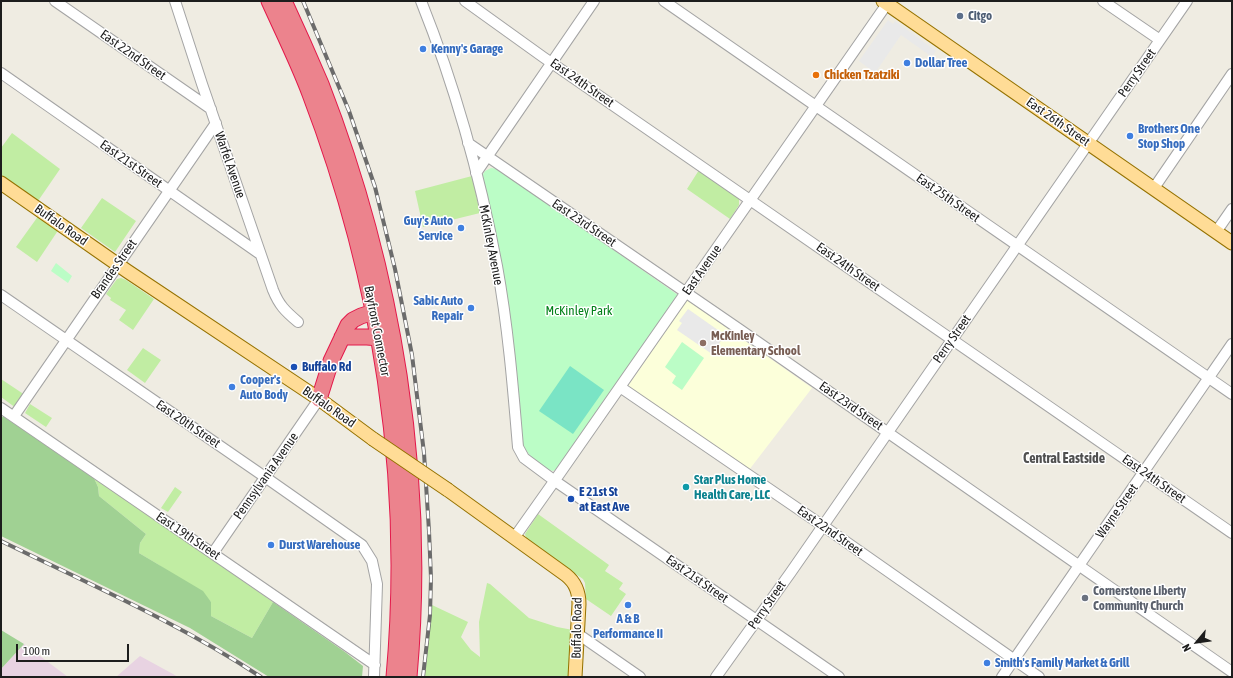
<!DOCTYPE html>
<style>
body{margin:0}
#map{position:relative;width:1233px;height:678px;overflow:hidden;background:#efece2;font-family:"Asap Condensed",sans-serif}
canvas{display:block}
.frame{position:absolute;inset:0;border:2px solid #1d1d1d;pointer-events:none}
.north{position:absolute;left:1177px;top:622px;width:40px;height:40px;-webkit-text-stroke:3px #fff;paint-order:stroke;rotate:241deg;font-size:11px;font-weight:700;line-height:16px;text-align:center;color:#1d1d1d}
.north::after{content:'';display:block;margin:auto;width:14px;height:18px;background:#1d1d1d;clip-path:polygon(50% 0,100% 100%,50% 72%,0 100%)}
.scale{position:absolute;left:16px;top:644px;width:113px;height:18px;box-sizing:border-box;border:2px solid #1d1d1d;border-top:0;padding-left:5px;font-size:12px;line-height:14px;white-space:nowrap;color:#1d1d1d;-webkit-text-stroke:3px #fff;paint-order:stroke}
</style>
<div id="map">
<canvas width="1233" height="678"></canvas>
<div class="frame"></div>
<div class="north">N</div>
<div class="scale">100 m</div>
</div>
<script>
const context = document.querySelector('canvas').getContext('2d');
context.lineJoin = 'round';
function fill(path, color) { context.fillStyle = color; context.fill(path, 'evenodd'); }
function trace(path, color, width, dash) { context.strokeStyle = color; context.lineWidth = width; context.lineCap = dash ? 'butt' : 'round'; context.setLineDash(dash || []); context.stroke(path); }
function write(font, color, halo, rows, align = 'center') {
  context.font = font + ' "Asap Condensed",sans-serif'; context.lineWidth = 3; context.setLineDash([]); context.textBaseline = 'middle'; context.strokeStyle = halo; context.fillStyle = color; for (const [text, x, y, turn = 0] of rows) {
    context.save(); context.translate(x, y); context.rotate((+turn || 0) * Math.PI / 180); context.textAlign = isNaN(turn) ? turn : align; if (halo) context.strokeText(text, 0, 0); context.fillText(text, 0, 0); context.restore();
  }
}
const industrial = new Path2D(`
 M24,644l44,33h-67v-8z
 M140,656l33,18 5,3h-62z`);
const education = new Path2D(`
 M687,300l125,88 -63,82 -121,-84z`);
const grass = new Path2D(`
 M12,133l48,36 -22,32 -37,-25v-28z
 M699,170l40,28v7l-9,14 -43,-30z
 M472,176l8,37 -57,14 -8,-36z
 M102,198l34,23 -21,31 -34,-24z
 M39,215l20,14 -22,33 -21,-15z
 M121,278l5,2 28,19 -21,31 -14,-10 7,-10 -16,-10 1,-2 -5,-4 11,-15z
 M143,348l18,12 -16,23 -18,-13z
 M1,379l24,16 -9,13 -15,-11z
 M30,404l22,14 -6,9 -21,-14z
 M93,476l180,126 -21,36 -41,-22v-14l-52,-37 -20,-12 1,-10 6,-9 -47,-38 -1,-9z
 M175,487l7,5 -14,20 -7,-4z
 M538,514l71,51 -4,6 18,12 -4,6 7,5 -15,22 -25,-17 -1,-16 -2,-4 -56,-38 -2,-7z
 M487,583l3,1 39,34 28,9 16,3 -3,47h-145l7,-72 36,17 -7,15 10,13 9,7 -1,-35z`);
const forest = new Path2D(`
 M3,416l90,60 5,11 1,9 47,38 -6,9 -1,10 64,38 8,11v14l41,22 21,-36 72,50 18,14 -1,11h-93l-79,-49 -189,-92v-117z
 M1,630l23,14 -23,25z`);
const park = new Path2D(`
 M491,168l7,1 180,126 -120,173 -5,3c-13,-3 -26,-16 -31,-29l-4,-50 -36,-216 3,-5z
 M56,263l16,13 -4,7 -17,-12z
 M682,342l22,16 -22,32 -10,-7 4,-7 -11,-9z`);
const pitch = new Path2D(`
 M570,366l34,24 -31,44 -34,-23z`);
const parking = new Path2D(`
 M888,20l5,4 2,-3 41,30 -4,6 -31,-22 -26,38 -16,-12z
 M688,309l37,26 -13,19 -35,-24 5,-7 -3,-2z`);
const minor = new Path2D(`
 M55,1l156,108
 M175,1l27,83 71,206c6,15 12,21 25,32
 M421,1c34,85 59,175 76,265 11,60 16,121 21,181l6,11 31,23 284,196
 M465,1l78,56 689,476
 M664,1l568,393
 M1103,1l57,39
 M1,73l259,181
 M468,143l271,186 493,343
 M476,173l118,-172
 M1154,188l78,-114
 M1216,232l16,-23
 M1,295l264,182 97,68 10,16 5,23 -3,93
 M620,387l209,143 210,147
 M1,408l374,257
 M14,416l202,-293
 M514,538l46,-65 329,-472
 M213,553l106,-154
 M578,634l62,43
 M716,677l75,-105 396,-571
 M1002,677l230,-333`);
const major = new Path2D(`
 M883,1l349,242
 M1,183l126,88 192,128 54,40
 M448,490l118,85c10,8 13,17 13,29l-4,73`);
const highway = new Path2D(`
 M269,1c14,31 29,61 41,93 71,186 102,384 84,583
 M284,1c13,28 25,55 37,83 73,188 106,392 88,593
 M342,337h25l12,1
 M319,399l12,-38 17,-36 5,-5 8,-4 22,-7`);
const rail = new Path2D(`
 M303,1l46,110 26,76 20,82 17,86 12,98 5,78 2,47 -1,37 -7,62
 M1,541c88,43 178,82 260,136`);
const majorBridge = new Path2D(`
 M373,439l75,51`);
const markers = [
 [960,16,4,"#5c6f8a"],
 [423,49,4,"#3f7fe0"],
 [907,63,4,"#3f7fe0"],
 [816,75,4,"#e8710a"],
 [1130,136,4,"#3f7fe0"],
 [461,228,4,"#3f7fe0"],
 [471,308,4,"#3f7fe0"],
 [703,343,4,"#8d6e63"],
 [294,367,4,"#1a4fb4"],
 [232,387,4,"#3f7fe0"],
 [686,487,4,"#0f9aa8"],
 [571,499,4,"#1a4fb4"],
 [271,545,4,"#3f7fe0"],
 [1085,598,4,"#6b7280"],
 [628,605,4,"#3f7fe0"],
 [987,663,4,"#3f7fe0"]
];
const serviceNames = [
 ["Citgo",968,16]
];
const shopNames = [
 ["Kenny's Garage",431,49],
 ["Dollar Tree",915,63],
 ["Brothers One",1138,129],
 ["Stop Shop",1138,144],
 ["Guy's Auto",453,221,"right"],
 ["Service",453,236,"right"],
 ["Sabic Auto",463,301,"right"],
 ["Repair",463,316,"right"],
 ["Cooper's",240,380],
 ["Auto Body",240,395],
 ["Durst Warehouse",279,545],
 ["A & B",628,619,"center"],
 ["Performance II",628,634,"center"],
 ["Smith's Family Market & Grill",995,663]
];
const streetNames = [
 ["East 22nd Street",133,55,35],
 ["Perry Street",1137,73,-55],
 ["East 24th Street",582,83,35],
 ["East 26th Street",1058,122,35],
 ["East 21st Street",131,164,35],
 ["Warfel Avenue",230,165,71],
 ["East 25th Street",948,198,35],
 ["East 23rd Street",584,223,34],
 ["Buffalo Road",61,225,35],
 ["McKinley Avenue",491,245,79],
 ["East 24th Street",848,267,35],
 ["Brandes Street",114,269,-55],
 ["East Avenue",702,270,-55],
 ["Bayfront Connector",377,331,79],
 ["Perry Street",952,339,-55],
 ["East 23rd Street",851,406,35],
 ["Buffalo Road",329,407,35],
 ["East 20th Street",188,424,34],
 ["Pennsylvania Avenue",266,476,-55],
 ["East 24th Street",1154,479,35],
 ["Wayne Street",1117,511,-55],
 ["East 22nd Street",830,531,35],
 ["East 19th Street",188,536,34],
 ["East 21st Street",697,579,35],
 ["Perry Street",767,605,-55],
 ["Buffalo Road",577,628,-89]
];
const foodNames = [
 ["Chicken Tzatziki",824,75]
];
const parkNames = [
 ["McKinley Park",579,311]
];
const educationNames = [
 ["McKinley",711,336],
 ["Elementary School",711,351]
];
const transitNames = [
 ["Buffalo Rd",302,367],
 ["E 21st St",579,492],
 ["at East Ave",579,507]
];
const cultureNames = [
 ["Star Plus Home",694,480],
 ["Health Care, LLC",694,495]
];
const worshipNames = [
 ["Cornerstone Liberty",1093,591],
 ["Community Church",1093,606]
];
const neighbourhoodNames = [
 ["Central Eastside",1064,459]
];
fill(industrial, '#e8d3e2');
fill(education, '#fcffda');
fill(grass, '#c1eda3');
fill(forest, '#a0d193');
fill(park, '#bbfdc6');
fill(pitch, '#7ae4c5');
fill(parking, '#e9e9e9');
trace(minor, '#a4a4a4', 12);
trace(major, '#957200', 15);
trace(highway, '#e3184a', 17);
trace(minor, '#fff', 10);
trace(major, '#ffdc96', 13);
trace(highway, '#ec838d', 15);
trace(rail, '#6b6b6b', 4);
trace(rail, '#fff', 2.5, [8]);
trace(majorBridge, '#957200', 15, []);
trace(majorBridge, '#ffdc96', 13);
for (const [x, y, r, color] of markers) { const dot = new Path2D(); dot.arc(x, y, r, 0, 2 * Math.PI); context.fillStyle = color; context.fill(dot); trace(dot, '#fff', 1.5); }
write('bold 13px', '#4e5e75', '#fff', serviceNames, 'left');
write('bold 13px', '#366cbe', '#fff', shopNames, 'left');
write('13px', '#1d1d1d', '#fff', streetNames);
write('bold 13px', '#c56008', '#fff', foodNames, 'left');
write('13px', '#04811a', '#fff', parkNames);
write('bold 13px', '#785e54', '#fff', educationNames, 'left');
write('bold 13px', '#164399', '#fff', transitNames, 'left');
write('bold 13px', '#0d838f', '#fff', cultureNames, 'left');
write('bold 13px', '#5b616d', '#fff', worshipNames, 'left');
write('bold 14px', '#505050', '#fff', neighbourhoodNames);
</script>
